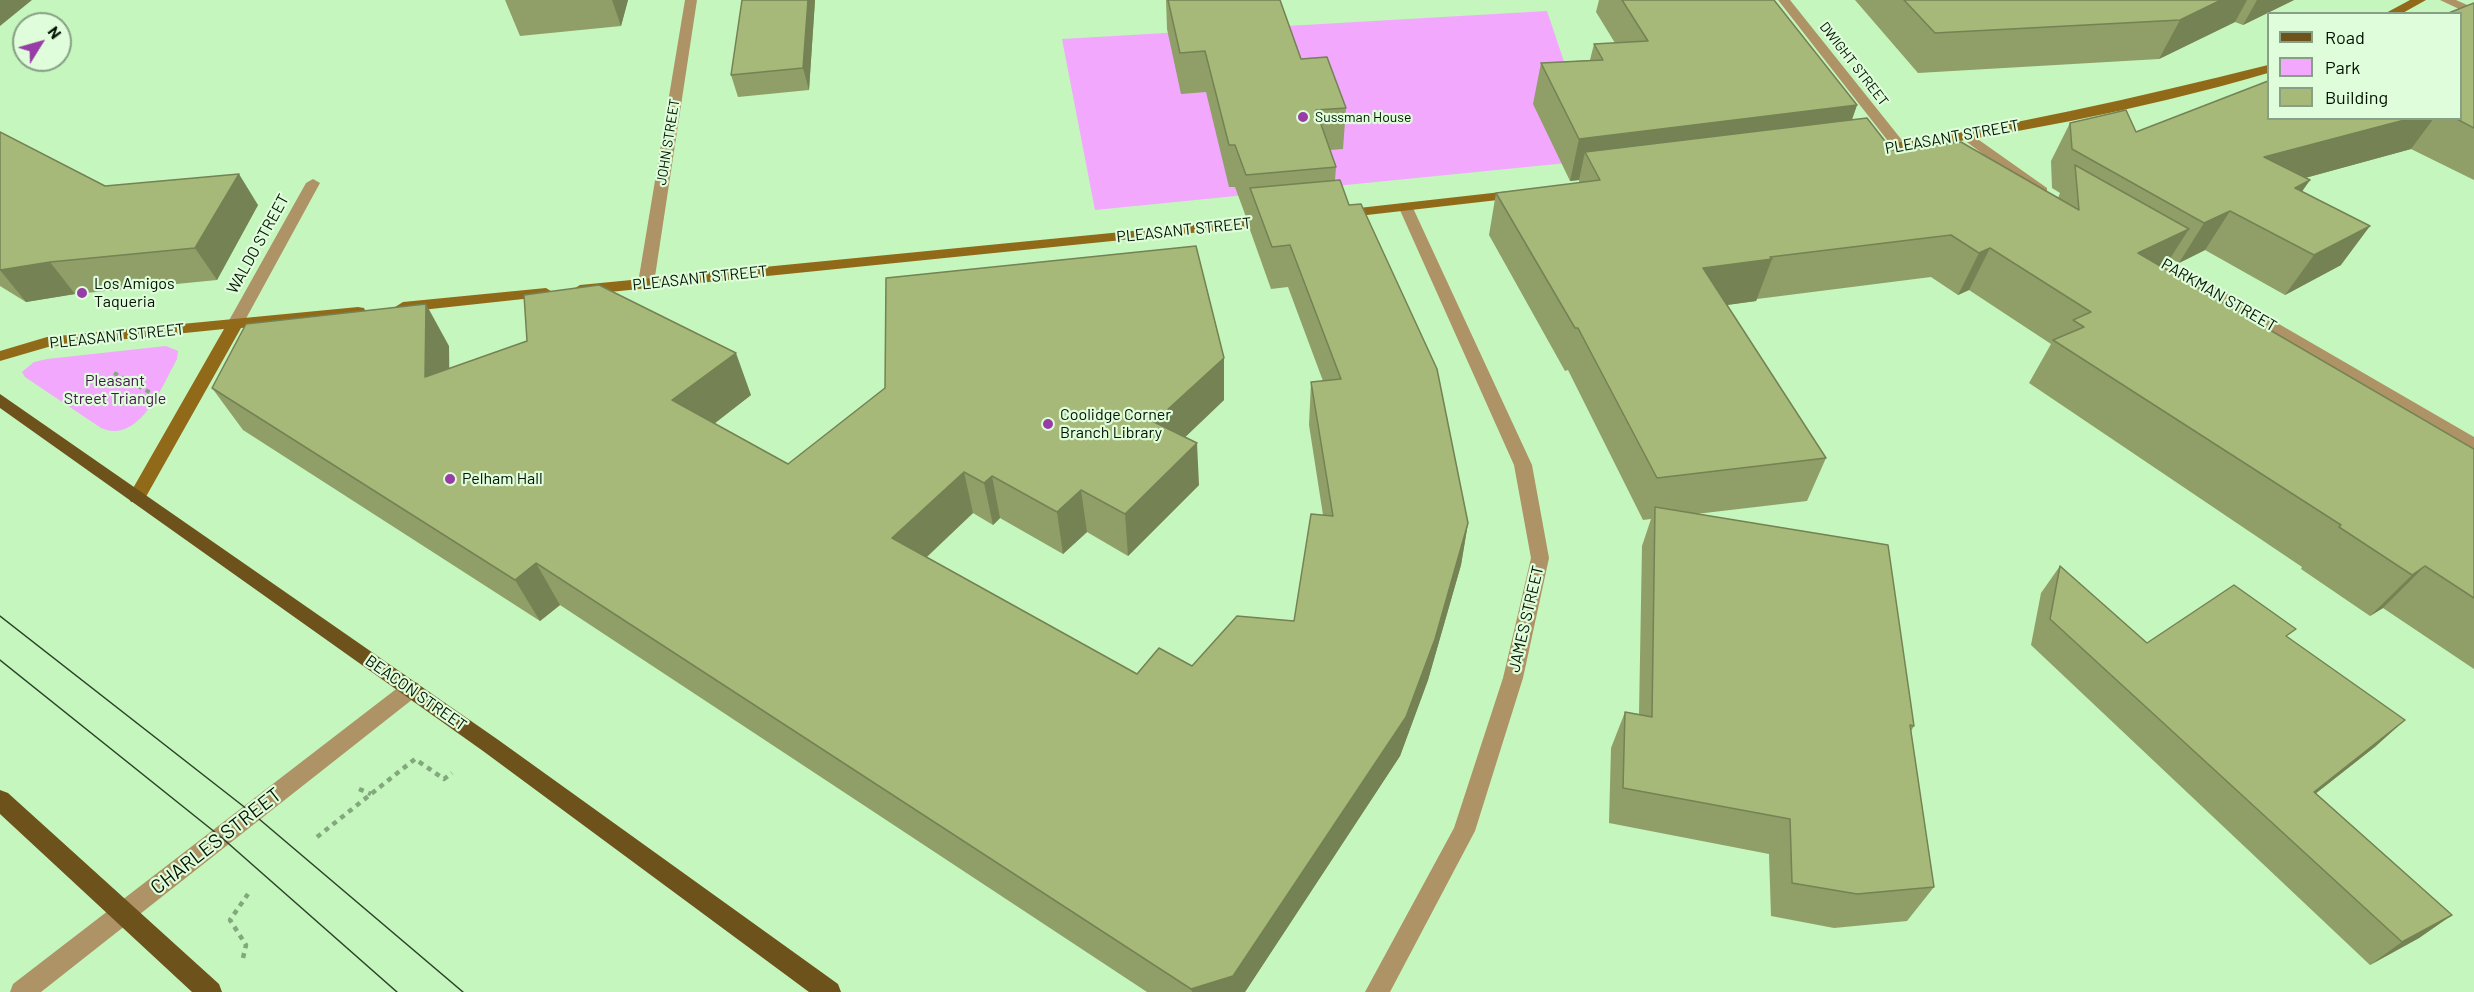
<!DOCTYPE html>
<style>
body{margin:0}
#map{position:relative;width:2474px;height:992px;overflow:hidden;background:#c5f6be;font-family:Barlow,sans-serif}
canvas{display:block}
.legend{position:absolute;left:2267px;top:12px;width:195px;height:108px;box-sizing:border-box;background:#dffddb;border:2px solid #879f84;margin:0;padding:8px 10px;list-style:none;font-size:18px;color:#031202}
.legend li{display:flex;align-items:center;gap:12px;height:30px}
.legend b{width:30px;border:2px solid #879f84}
.north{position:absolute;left:12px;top:12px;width:60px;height:60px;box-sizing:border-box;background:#dffddb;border:2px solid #879f84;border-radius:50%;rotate:53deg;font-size:16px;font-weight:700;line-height:24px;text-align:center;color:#031202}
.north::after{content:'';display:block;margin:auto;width:21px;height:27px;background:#983da7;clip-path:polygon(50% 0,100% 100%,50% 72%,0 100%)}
</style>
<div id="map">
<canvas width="2474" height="992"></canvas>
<ul class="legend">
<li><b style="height:8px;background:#6d521c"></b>Road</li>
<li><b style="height:16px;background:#f1a8fd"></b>Park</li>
<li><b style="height:16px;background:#a6b978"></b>Building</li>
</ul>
<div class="north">N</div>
</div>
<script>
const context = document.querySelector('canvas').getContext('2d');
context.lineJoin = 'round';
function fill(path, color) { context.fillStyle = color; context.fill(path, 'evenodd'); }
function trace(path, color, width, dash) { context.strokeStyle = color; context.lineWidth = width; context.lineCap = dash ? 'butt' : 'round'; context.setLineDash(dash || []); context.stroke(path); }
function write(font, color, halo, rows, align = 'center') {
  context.font = font + ' Barlow,sans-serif'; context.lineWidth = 4.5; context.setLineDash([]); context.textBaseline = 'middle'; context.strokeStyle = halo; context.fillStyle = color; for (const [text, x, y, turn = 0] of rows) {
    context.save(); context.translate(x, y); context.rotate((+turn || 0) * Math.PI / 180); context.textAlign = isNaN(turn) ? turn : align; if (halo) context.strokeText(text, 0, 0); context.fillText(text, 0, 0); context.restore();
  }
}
const green = new Path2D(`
 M1547,11l50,149 -502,50 -33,-171z
 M166,346l12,5 -1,8c-14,25 -37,86 -76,69l-76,-51 -3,-5 12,-10 13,-3z`);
const pathFar1 = new Path2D(`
 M114,373l39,21`);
const path = new Path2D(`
 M359,789l12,5
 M317,837l98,-78 29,20 8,-6
 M243,958l3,-13 -16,-25 18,-26`);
const street = new Path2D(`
 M685,0h12l-43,283 -8,5 -8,-5z
 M1778,0h12l115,144v6h-10z
 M2440,0h16l18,8v8z
 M1969,133l78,55v6h-10l-73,-54v-6z
 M313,179l7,4 -77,141 -8,5 -6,-1 -2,-4 79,-141z
 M1406,204l7,4 119,257 17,93 -26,120 -48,153 -85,161h-25l89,-164 49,-150 28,-120 -17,-93 -115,-257z
 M2146,247l328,190v14l-333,-196 -2,-3z
 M411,681l7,2 3,6 -3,6 -377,297h-31l3,-8 391,-301z`);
const secondary = new Path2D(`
 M2410,0h16l-25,14h-17z
 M2268,65v8c-130,38 -266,63 -400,82l-7,-4 7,-4c135,-19 268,-49 400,-82z
 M1519,190l5,1v6l-183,21 -7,-4 7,-4z
 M1275,217l5,1 2,3 -2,3 -700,71 -8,-5 8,-5z
 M546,288l8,5 -3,3 -148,16 -8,-5 8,-5z
 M358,307l6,1 2,4 -2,4 -123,12 -98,174h-12l-3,-5 96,-168 -176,18 -48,14v-10l47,-14z`);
const primary = new Path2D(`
 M0,394l497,345 341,245 3,8h-32l-326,-241 -483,-343z
 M0,790l8,3 211,191 3,8h-30l-192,-178z`);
const tram = new Path2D(`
 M0,616l252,197 211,179
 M0,660l221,177 176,155`);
const wall = new Path2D(`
 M505,0h123l-7,26 -101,10z
 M815,0l-6,90 -71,7 -7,-22z
 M1166,0h114l21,59 45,49 -3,41 -13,1 6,17 -1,13 14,25 119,318 -7,42 -33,115 -28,76 -155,236h-98l-587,-387 -20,16 -297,-191 -31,-42 237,-42v22l302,27 -37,29 74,40 436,-106v42l-39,37 14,48 -71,71 -41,-24 -24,22 -63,-36 -7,7 -20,-12 -46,44 210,117 55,-8 102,-45 29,-106 -14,-90 2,-43 12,-1 -35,-94 -17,2 -21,-59v-13h-4l-11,-30h-6l-23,-95 -25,2 -14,-65z
 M1599,0h175l83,105 -5,15 40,30 166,48 2,-5 -8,-5 -1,-27 19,-38 66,9 132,-14h192l14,-115v177l-63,-31 -106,29 5,2 -8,11 39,74 -56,30 -80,-45 -26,13 -9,-5 -6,10 310,181v220l-91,-61 -13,8 -69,-47 1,-2 -273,-184 22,-39 -82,-54 -11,5 -27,-18 -174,22 -1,2 -29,4 99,153 -19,43 -111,13 218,212 -3,5 23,156 -27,34 -73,7 -63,-12 -2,-62 -160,-31 2,-75 14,-36 14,2 3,-168 9,-27 -8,1 -75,-150 -3,1 -76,-136 7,-42 83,-10v-3l-9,1 -37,-77 8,-41 49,-3 4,-16 21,-1 -19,-31z
 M1855,0h439l-51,25 -8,-3 -76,37 -241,14z
 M0,132l105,54 153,19 -41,75 -142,14 -49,8 -26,-16z
 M2060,566l87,77 141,-6 88,109 -60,47 136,122 -33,23 -49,27 -339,-320 10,-52z`);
const shadedWall = new Path2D(`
 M0,0h32l-32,26z
 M612,0h16l-7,26z
 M808,0h7l-6,90 -6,-22z
 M2221,0h26l-12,22 -76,37 21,-39z
 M2257,0h37l-51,25z
 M1857,105l-15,42 -257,5 -6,28 -9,1 9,-42z
 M2412,118h22l-23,31 -172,47 25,-39z
 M239,174l19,31 -41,75 -22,-32z
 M2310,180l-27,39 12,-31z
 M2230,211l-25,39 -26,13 25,-40z
 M2370,226l-29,39 -56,30 29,-40z
 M2189,229l-27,42 -24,-18z
 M1990,248l-21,42 -11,5 21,-42z
 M1772,259l-16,42 -66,9 13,-42z
 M50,262l25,32 -49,8 -26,-32z
 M426,304l23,42 1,73 -25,-42z
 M736,353l15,42 -62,48 -17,-43z
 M1224,358v42l-67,64 -3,-42z
 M1197,443l2,42 -71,71 -3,-42z
 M964,472l9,41 -70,66 -11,-41z
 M992,476l8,42 -7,7 -9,-42z
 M1081,490l6,42 -24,22 -6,-42z
 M1468,523l-7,42 -33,115 -28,76 -155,236h-53l-1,-3z
 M536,563l24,42 -20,16 -25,-41z
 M2425,566l-42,42 -13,8 42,-41z
 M2405,720l-29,26 -90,71 28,-25z
 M2452,915l-33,23 -49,27 32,-23z`);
const building = new Path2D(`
 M742,0h66l-5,68 -72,7z
 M1168,0h112l21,59 26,-2 19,51 -30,2 20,57 -90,8 -11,-30h-6l-24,-94 -25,2z
 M1622,0h152l83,105 -278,34 -38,-76 62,-3 -9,-16 54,-3z
 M1904,0h317l-41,20 -245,13z
 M2474,3v125l-19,-10h5v-104h-14z
 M2268,81v37h144l-148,39 46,23 -15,8 75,38 -56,29 -84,-44 -26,12 -132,-74 -2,-26 56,-13 10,22z
 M1867,118l25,32 69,-8 118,68 -4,-45 114,64 -51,24 336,196v149l-49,-32 -13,9 -73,-48 2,-2 -288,-185 31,-13 -11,-7 18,-8 -101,-64 -11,5 -28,-18 -181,22 2,2 -69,9 123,190 -169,20 -79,-150h-3l-79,-135 104,-13 -15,-28z
 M0,132l105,54 134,-12 -44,74 -145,14 -50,8z
 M1340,180l9,25 12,-1 76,165 31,154 -33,116 -29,78 -173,259 -42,13 -655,-426 -21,17 -303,-192 34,-64 180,-20 -1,73 102,-36 -3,-46 75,-10 137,68 -64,47 116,64 97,-76 1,-110 310,-32 28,112 -70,64 43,21 -72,71 -44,-24 -24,22 -65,-36 -8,7 -20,-11 -72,66 245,136 22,-26 33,18 45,-50 57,5 17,-107 22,2 -22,-134 30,-3 -51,-134 -18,2 -22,-59z
 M1655,507l233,38 26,181 -4,-1 24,162 -77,7 -65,-11 -2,-64 -167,-31 2,-76 27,5z
 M2060,566l87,77 87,-58 62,44 -10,7 119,84 -91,72 138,123 -50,27 -352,-323z`);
const markers = [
 [1303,117,6,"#983da7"],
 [82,293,6,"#983da7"],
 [1048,424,6,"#983da7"],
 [450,479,6,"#983da7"]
];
const farStreetnames = [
 ["DWIGHT STREET",1854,64,52],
 ["JOHN STREET",668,142,-81]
];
const farPoinames = [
 ["Sussman House",1315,117]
];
const streetNames = [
 ["PLEASANT STREET",1952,137,-10],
 ["PLEASANT STREET",1184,230,-6],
 ["WALDO STREET",258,244,-61],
 ["PLEASANT STREET",700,278,-6],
 ["PARKMAN STREET",2219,295,30],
 ["PLEASANT STREET",117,336,-6],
 ["JAMES STREET",1526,619,-77],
 ["BEACON STREET",416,693,35]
];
const poiNames = [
 ["Los Amigos",94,284],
 ["Taqueria",94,302],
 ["Coolidge Corner",1060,415],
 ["Branch Library",1060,433],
 ["Pelham Hall",462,479]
];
const parkNames = [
 ["Pleasant",115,381],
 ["Street Triangle",115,399]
];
const nearStreetnames = [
 ["CHARLES STREET",216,841,-38]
];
fill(green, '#f1a8fd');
trace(pathFar1, '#83a87e', 4, [4.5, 4.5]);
trace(path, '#83a87e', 4.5, [5, 5]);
fill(street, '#ad9365');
fill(secondary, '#906a19');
fill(primary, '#6d521c');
trace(tram, '#2d432a', 1.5);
fill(wall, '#8f9f67');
fill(shadedWall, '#748254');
fill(building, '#a6b978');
trace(building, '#748254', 1.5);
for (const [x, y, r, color] of markers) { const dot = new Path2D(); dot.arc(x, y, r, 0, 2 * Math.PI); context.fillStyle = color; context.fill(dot); trace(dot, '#dffddb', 2); }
write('14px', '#031202', '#dffddb', farStreetnames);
write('14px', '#031202', '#dffddb', farPoinames, 'left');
write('16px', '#031202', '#dffddb', streetNames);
write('16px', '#031202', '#dffddb', poiNames, 'left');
write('16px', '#44134d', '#dffddb', parkNames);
write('20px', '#031202', '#dffddb', nearStreetnames);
</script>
